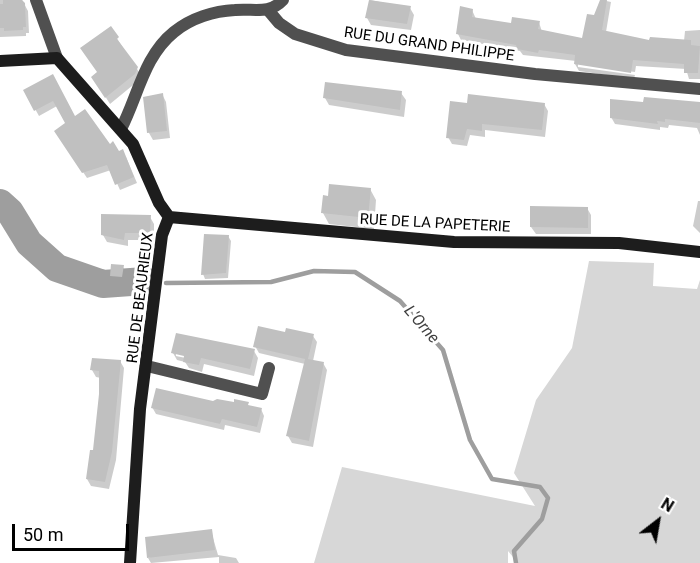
<!DOCTYPE html>
<style>
body{margin:0}
#map{position:relative;width:700px;height:563px;overflow:hidden;background:#fff;font-family:Roboto,sans-serif}
canvas{display:block}
.north{position:absolute;left:628px;top:491px;width:60px;height:60px;-webkit-text-stroke:4px #fff;paint-order:stroke;rotate:31deg;font-size:16px;font-weight:700;line-height:24px;text-align:center;color:#000}
.north::after{content:'';display:block;margin:auto;width:21px;height:27px;background:#000;clip-path:polygon(50% 0,100% 100%,50% 72%,0 100%)}
.scale{position:absolute;left:12px;top:524px;width:117px;height:27px;box-sizing:border-box;border:3px solid #000;border-top:0;padding-left:8px;font-size:18px;line-height:21px;white-space:nowrap;color:#000;-webkit-text-stroke:4px #fff;paint-order:stroke}
</style>
<div id="map">
<canvas width="700" height="563"></canvas>
<div class="north">N</div>
<div class="scale">50 m</div>
</div>
<script>
const context = document.querySelector('canvas').getContext('2d');
context.lineJoin = 'round';
function fill(path, color) { context.fillStyle = color; context.fill(path, 'evenodd'); }
function trace(path, color, width, dash) { context.strokeStyle = color; context.lineWidth = width; context.lineCap = dash ? 'butt' : 'round'; context.setLineDash(dash || []); context.stroke(path); }
function write(font, color, halo, rows, align = 'center') {
  context.font = font + ' Roboto,sans-serif'; context.lineWidth = 6; context.setLineDash([]); context.textBaseline = 'middle'; context.strokeStyle = halo; context.fillStyle = color; for (const [text, x, y, turn = 0] of rows) {
    context.save(); context.translate(x, y); context.rotate((+turn || 0) * Math.PI / 180); context.textAlign = isNaN(turn) ? turn : align; if (halo) context.strokeText(text, 0, 0); context.fillText(text, 0, 0); context.restore();
  }
}
const green = new Path2D(`
 M589,261l65,2 -1,23 44,3 3,-9v283h-182l-10,-12v12h-194l28,-96 193,39 -21,-33 22,-73 36,-52z`);
const shadow = new Path2D(`
 M0,0h22l6,11 1,22h-3v3l-26,1z
 M370,0l40,8 4,7 -3,15 -40,-5 -4,-7z
 M602,0l9,2 -5,30 45,10 33,-1 1,-10 15,-1v49h-11l-3,-10 -50,-3 -1,6 -57,-8v3l57,8 -1,4 -55,-8 -4,-7 1,-3 -53,-6 -3,-4 -59,-11 -3,-6 14,-24 4,9 36,6 27,-3 3,10 41,8z
 M110,28l31,47 -3,6 -28,23 -17,-27 6,-4z
 M52,76l23,42 51,39 11,26 -17,7 -9,-20 -24,8 -27,-41 7,-13 -10,-18 -18,10 -14,-25z
 M401,93l5,7 -2,17 -75,-12 -4,-7z
 M162,94l4,8 4,36 -17,2 -4,-7 -3,-36z
 M645,103h55v32l-3,-7 -28,-3 -1,3 -8,-1v3l-45,-6 -4,-7z
 M468,104h76l4,7 -3,26 -60,-7v7l-15,-2 -3,11 -15,-2 -4,-7z
 M370,189l6,11 -2,29 -45,-5 -6,-11z
 M698,201h2v32l-7,-7z
 M587,208l4,7v19h-55l-5,-7z
 M150,217l4,7v16h-26v6l-21,-4 -4,-7z
 M228,236l3,5 -3,37 -23,1 -2,-5z
 M123,267l4,7 -1,10 -10,-1 -4,-8z
 M286,333l27,3 4,6 -4,19 10,2 4,7 -14,77 -21,-4 -4,-7 17,-72 -46,-11 -4,-7z
 M177,335l77,16 4,7 -4,18 -50,-12 -2,8 -13,-4 -4,-6 -8,-2 -4,-7zM176,353l16,4 -1,2 -15,-3z
 M120,361l4,7 -8,92 -7,29 -18,-3 -4,-7 8,-27 6,-74 -5,-1 -4,-7z
 M214,403l47,6 3,7 -4,17 -35,-8 -1,5 -68,-16 -4,-7z
 M211,531l7,24 18,3 3,5h-20v-6l-68,6 -3,-5z`);
const stream = new Path2D(`
 M166,283l105,-1 43,-11 41,1 45,29 43,49 27,90 22,39 48,8 8,11 -6,21 -28,32 2,12`);
const river = new Path2D(`
 M0,203l10,9 19,31 28,25 46,16 42,-3`);
const building = new Path2D(`
 M3,0h19l3,3 1,24h-3v3l-19,1v-3h-4v-24h3z
 M369,0l42,6 -4,18 -42,-6z
 M600,0h7l-5,30 47,10 1,-3 41,3v5l9,1 -2,27h-14v-9l-51,-4 -2,13 -57,-9 1,-9 -36,-5 -1,3 -21,-4 -1,-4 -60,-11 4,-28 13,3 -1,8 39,6 1,-6 28,4 -2,8 44,9 5,-24 7,1z
 M111,26l8,11 -2,2 21,28 -3,7 -30,24 -14,-21 6,-5 -17,-24z
 M53,74l22,42 10,-7 25,35 3,-3 6,10 4,-2 11,28 -19,8 -8,-20 -25,8 -28,-42 11,-8 -12,-22 -19,10 -11,-21z
 M325,82l77,9 -2,19 -77,-12z
 M163,93l4,38 -20,2 -4,-36z
 M468,94l77,9 -3,27 -60,-6v7l-15,-2 -3,11 -18,-2 4,-37 17,2z
 M644,97l56,5v21l-35,-4v3l-8,-1 1,3 -48,-6v-19l33,3z
 M329,184l42,4 -3,30 -47,-5 2,-18 5,1z
 M530,206l58,1v21l-58,-1z
 M101,214l50,1 -1,18h-25l-1,7 -23,-5z
 M204,234l25,1 -3,38 -25,2z
 M111,264l13,1 -2,12 -12,-1z
 M258,326l27,6 1,-4 28,6 -6,25 16,3 -15,79 -23,-5 19,-77 -52,-12z
 M176,333l79,16 -5,20 -49,-11 -2,7 -16,-3 1,-6 -13,-3z
 M92,358l29,2 -9,92 -7,30 -19,-3 4,-29h3l6,-56v-23l-9,-1z
 M156,388l57,13 4,-2 17,3v-3l15,3 -1,3 14,3 -5,19 -35,-8 -2,5 -69,-16z
 M212,529l3,21 -68,8 -2,-21z`);
const street = new Path2D(`
 M36,0l21,58
 M268,10l11,13 16,11 51,16 189,24 165,15
 M121,129c17,-33 23,-73 53,-97 17,-14 40,-21 61,-22 18,-2 34,5 48,-10
 M147,366l115,28 7,-26`);
const secondary = new Path2D(`
 M0,61l57,-3 76,86 26,59 10,14
 M169,217l285,25 165,1 81,9
 M130,563l10,-154 22,-174 7,-18`);
const streetNames = [
 ["RUE DU GRAND PHILIPPE",429,45,8],
 ["RUE DE LA PAPETERIE",435,224,3],
 ["RUE DE BEAURIEUX",141,298,-83]
];
const waterNames = [
 ["L'Orne",421,325,49]
];
fill(green, '#d7d7d7');
fill(shadow, '#0003');
trace(stream, '#9e9e9e', 4.5);
trace(river, '#9e9e9e', 28);
fill(building, '#c0c0c0');
trace(street, '#505050', 12);
trace(secondary, '#1d1d1d', 12);
write('15px', '#000', '#fff', streetNames);
write('italic 16px', '#3f3f3f', '#fff', waterNames);
</script>
